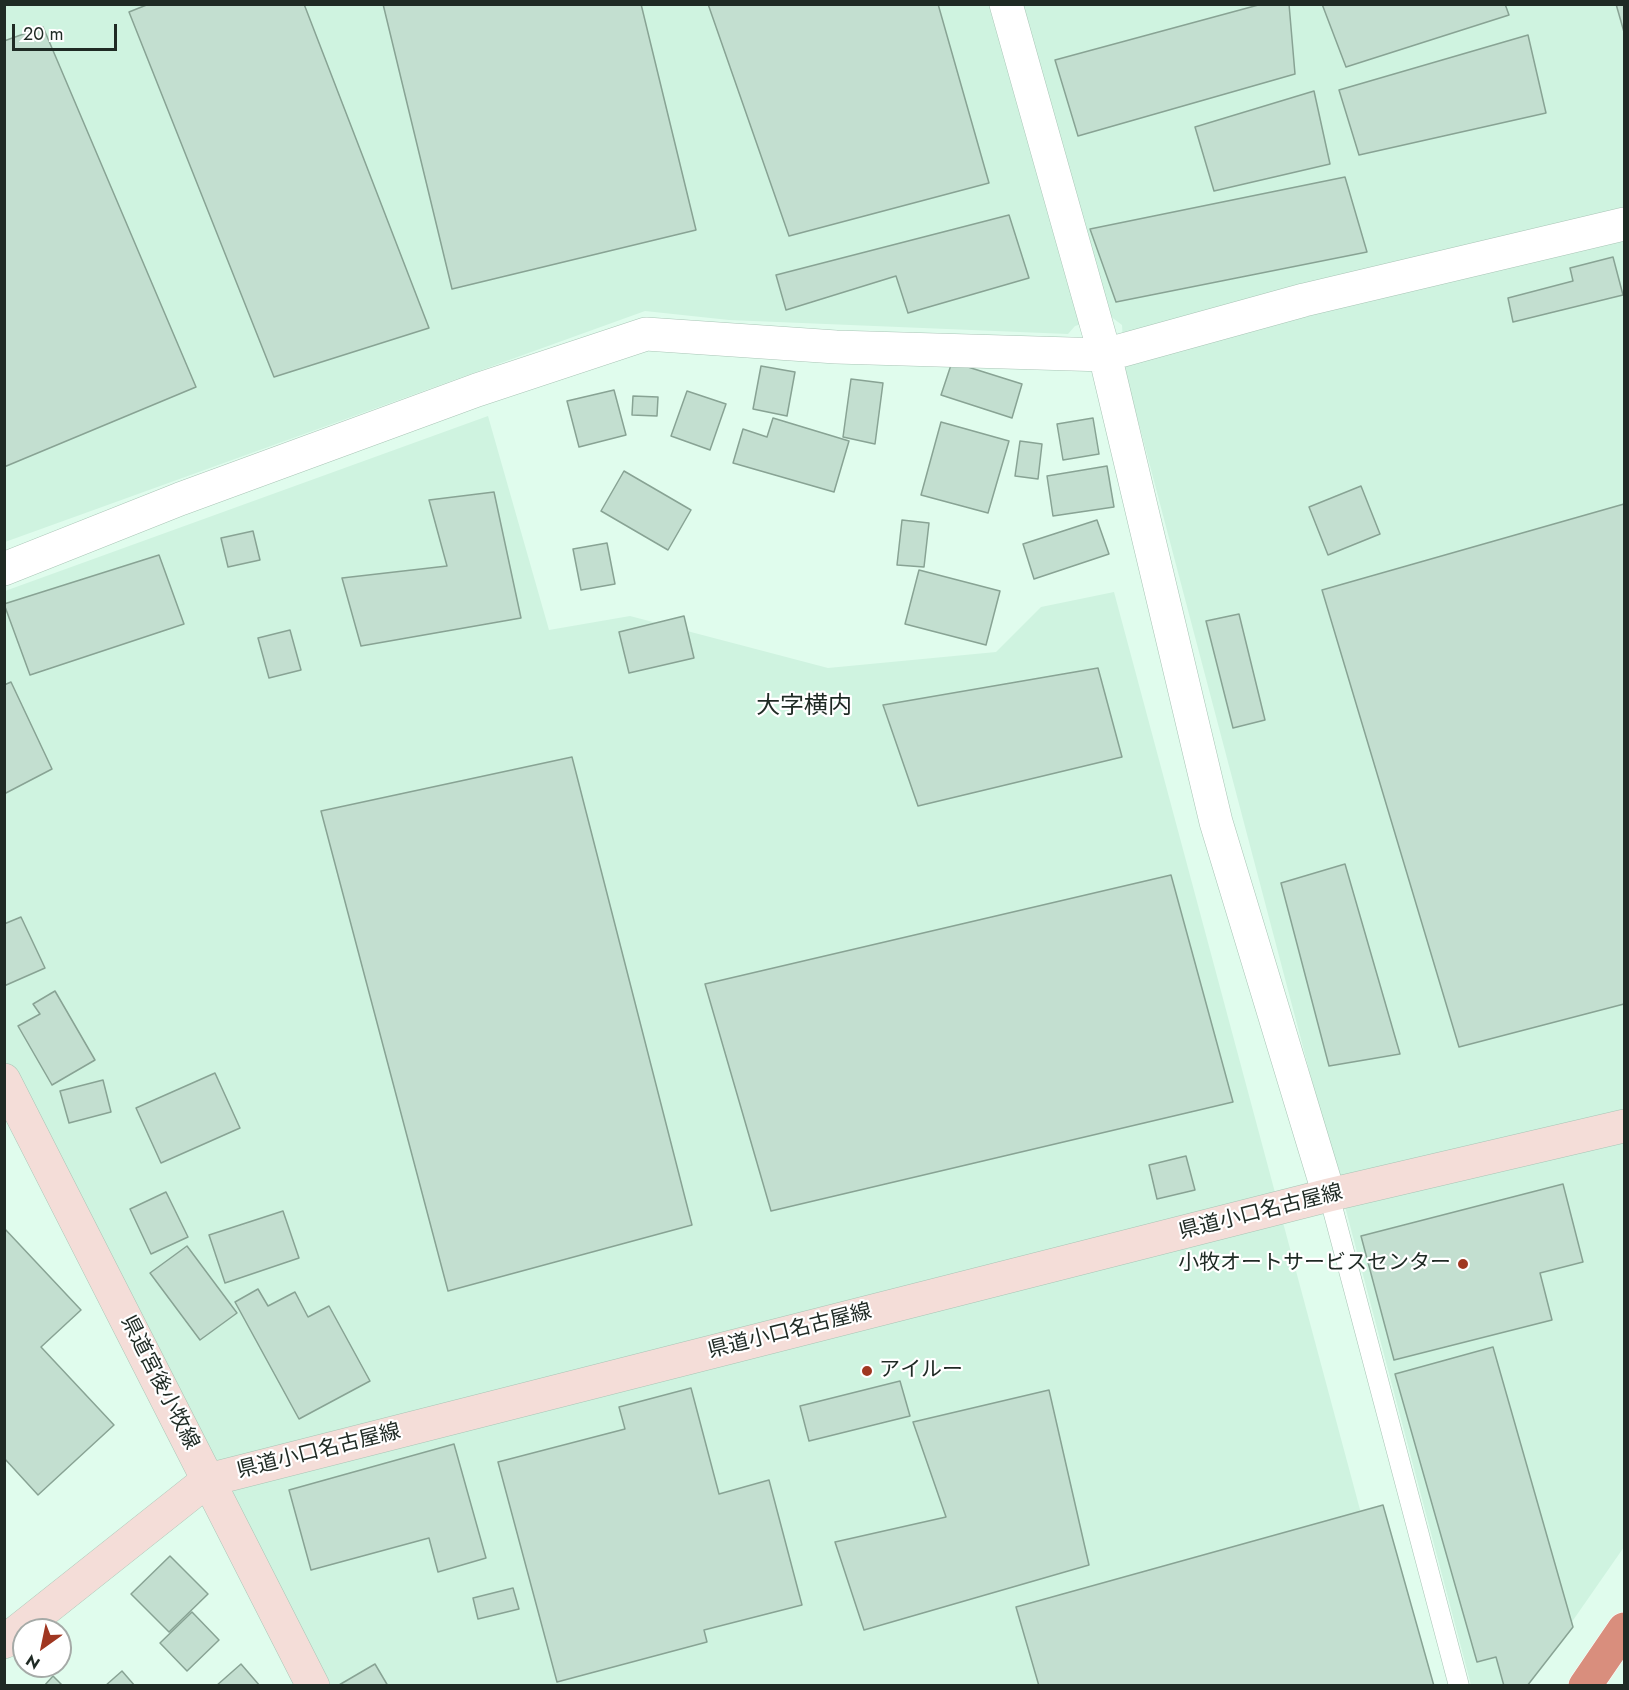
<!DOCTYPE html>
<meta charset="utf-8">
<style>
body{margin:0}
#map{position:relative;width:1629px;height:1690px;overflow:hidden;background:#e0fced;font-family:Jost,sans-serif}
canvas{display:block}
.frame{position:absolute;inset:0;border:6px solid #1f2a24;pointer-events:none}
.north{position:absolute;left:12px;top:1618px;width:60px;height:60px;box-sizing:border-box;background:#fff;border:2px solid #a5aaa7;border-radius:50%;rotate:213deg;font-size:16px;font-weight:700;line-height:24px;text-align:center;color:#1f2a24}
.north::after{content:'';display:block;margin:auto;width:21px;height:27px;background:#a03721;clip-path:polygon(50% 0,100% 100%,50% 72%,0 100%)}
.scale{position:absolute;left:12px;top:24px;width:105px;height:27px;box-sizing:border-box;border:3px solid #1f2a24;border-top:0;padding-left:8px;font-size:18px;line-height:21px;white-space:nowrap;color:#1f2a24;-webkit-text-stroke:4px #fff;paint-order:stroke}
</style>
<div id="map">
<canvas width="1629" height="1690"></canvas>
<div class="frame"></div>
<div class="north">N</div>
<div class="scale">20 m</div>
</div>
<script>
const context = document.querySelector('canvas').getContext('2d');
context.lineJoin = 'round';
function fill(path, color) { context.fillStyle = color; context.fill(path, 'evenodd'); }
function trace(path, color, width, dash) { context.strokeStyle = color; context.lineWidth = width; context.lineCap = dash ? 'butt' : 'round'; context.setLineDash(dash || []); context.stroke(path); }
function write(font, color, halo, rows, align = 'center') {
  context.font = font + ' Jost,"Noto Sans JP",sans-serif'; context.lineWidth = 4.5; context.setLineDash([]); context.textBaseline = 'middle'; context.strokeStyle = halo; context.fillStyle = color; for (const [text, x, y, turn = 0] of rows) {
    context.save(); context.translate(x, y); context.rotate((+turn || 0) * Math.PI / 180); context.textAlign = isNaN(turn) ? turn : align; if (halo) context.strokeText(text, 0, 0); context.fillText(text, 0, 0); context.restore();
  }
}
const built = new Path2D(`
 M5,5h1619v1542l-96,138h-57l-346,-1314 -3,-46 -12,-9 -35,10 -7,8 -339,-14 -84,-9 -640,231z
 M488,416l61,214 81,-14 198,52 168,-16 45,-45 73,-15 293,1093h-1083l-319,-625v-469z`);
const building = new Path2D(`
 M149,4h155l125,324 -155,49 -145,-365z
 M383,4h258l55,226 -244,59z
 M708,4h230l51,179 -200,53z
 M1262,4h27l6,70 -217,62 -23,-76z
 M1322,4h183l4,11 -163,52z
 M1616,4h8v28z
 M43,27l153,360 -192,80v-426z
 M1528,35l18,78 -187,42 -20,-65z
 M1314,91l16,73 -116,27 -19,-64z
 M1345,177l22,75 -251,50 -26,-73z
 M1009,215l20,63 -121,35 -12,-37 -110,34 -10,-35z
 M1613,257l10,38 -110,27 -5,-24 65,-17 -3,-13z
 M952,362l70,22 -10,34 -71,-23z
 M761,366l34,6 -8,44 -34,-7z
 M851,379l32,4 -8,61 -32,-7z
 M614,390l12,45 -47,12 -12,-46z
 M687,391l39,13 -16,46 -39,-14z
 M633,396l25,1 -1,19 -25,-1z
 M773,418l76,23 -15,51 -101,-29 10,-34 24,8z
 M1093,418l6,36 -36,6 -6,-36z
 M941,422l68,19 -21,72 -67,-18z
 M1020,441l22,3 -4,35 -23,-3z
 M1107,466l7,41 -61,9 -6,-40z
 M624,471l67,39 -23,40 -67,-39z
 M1361,486l19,48 -52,21 -19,-48z
 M494,492l27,126 -160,28 -19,-68 105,-12 -18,-66z
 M1624,504v500l-165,43 -137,-457z
 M902,520l27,3 -5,44 -27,-2z
 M1097,520l12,34 -75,25 -11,-35z
 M253,531l7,29 -32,7 -7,-29z
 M607,543l8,41 -34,6 -8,-41z
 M159,555l25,69 -154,51 -26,-71z
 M919,570l81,21 -14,54 -81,-21z
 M1239,614l26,106 -32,8 -27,-107z
 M684,616l10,42 -65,15 -10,-41z
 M290,630l11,40 -32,8 -11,-40z
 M1098,668l24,89 -204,49 -35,-101z
 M11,682l41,87 -48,25v-109z
 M572,757l120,468 -244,66 -127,-480z
 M1345,864l55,190 -71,12 -48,-183z
 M1171,875l62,227 -462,109 -66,-227z
 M21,917l24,51 -41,18v-62z
 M55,991l40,69 -43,25 -34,-59 22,-12 -7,-10z
 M215,1073l25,55 -79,35 -25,-55z
 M103,1080l8,32 -42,11 -9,-32z
 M1186,1156l9,34 -38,9 -8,-34z
 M1563,1184l20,78 -43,11 12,47 -158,40 -33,-124z
 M166,1192l22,45 -37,17 -21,-45z
 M283,1211l16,47 -74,25 -16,-48z
 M4,1228l77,82 -40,37 73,78 -76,70 -34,-37z
 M187,1246l50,67 -37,27 -50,-67z
 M258,1289l10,17 27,-14 13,25 21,-11 41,75 -71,38 -64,-117z
 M1493,1347l80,280 -46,59h-23l-8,-29 -19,5 -82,-288z
 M900,1381l10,35 -101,25 -9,-35z
 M691,1388l28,106 50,-14 33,125 -98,25 3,12 -150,40 -59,-220 127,-33 -6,-22z
 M1049,1390l40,175 -225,65 -29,-88 111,-25 -33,-95z
 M454,1444l32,114 -48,14 -9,-34 -118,32 -22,-80z
 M1383,1505l51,181h-395l-23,-79z
 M170,1556l38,38 -39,38 -38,-38z
 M513,1588l6,21 -41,10 -5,-21z
 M192,1612l27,28 -32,31 -27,-28z
 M241,1664l19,22h-44z
 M375,1664l13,22 -49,-1z
 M122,1671l13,15h-30z
 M53,1676l10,10h-19z`);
const lane = new Path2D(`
 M1329,1195l130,491`);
const street = new Path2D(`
 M1006,4l99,351 111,467 113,373
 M4,569l176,-70 297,-109 169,-56 190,13 269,8 199,-55 320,-76`);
const secondary = new Path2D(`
 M4,1080l309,606
 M4,1642l204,-162 1121,-285 295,-69`);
const highway = new Path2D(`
 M1585,1686l39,-57`);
const markers = [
 [1463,1264,6,"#a03721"],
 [867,1371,6,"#a03721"]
];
const streetNames = [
 ["県道小口名古屋線",1261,1213,-14],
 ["県道小口名古屋線",790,1332,-14],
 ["県道宮後小牧線",159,1383,63],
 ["県道小口名古屋線",319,1452,-14]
];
const poiNames = [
 ["小牧オートサービスセンター",1451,1264],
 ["アイルー",879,1371,"left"]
];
const quarterNames = [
 ["大字横内",804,707]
];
fill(built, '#cff3e0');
fill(building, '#c3dfd0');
trace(building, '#88a394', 1.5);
trace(lane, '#a9c5b6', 21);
trace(street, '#a9c5b6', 34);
trace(secondary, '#a9c5b6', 34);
trace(highway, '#fff', 34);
trace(lane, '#fff', 20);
trace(street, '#fff', 33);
trace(secondary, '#f4ddd8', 33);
trace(highway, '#d98e7d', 33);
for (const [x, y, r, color] of markers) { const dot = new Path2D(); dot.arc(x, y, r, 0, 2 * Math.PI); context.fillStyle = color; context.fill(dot); trace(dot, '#fff', 2); }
write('21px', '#1f2a24', '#fff', streetNames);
write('21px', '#1f2a24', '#fff', poiNames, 'right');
write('24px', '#1f2a24', '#fff', quarterNames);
</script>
